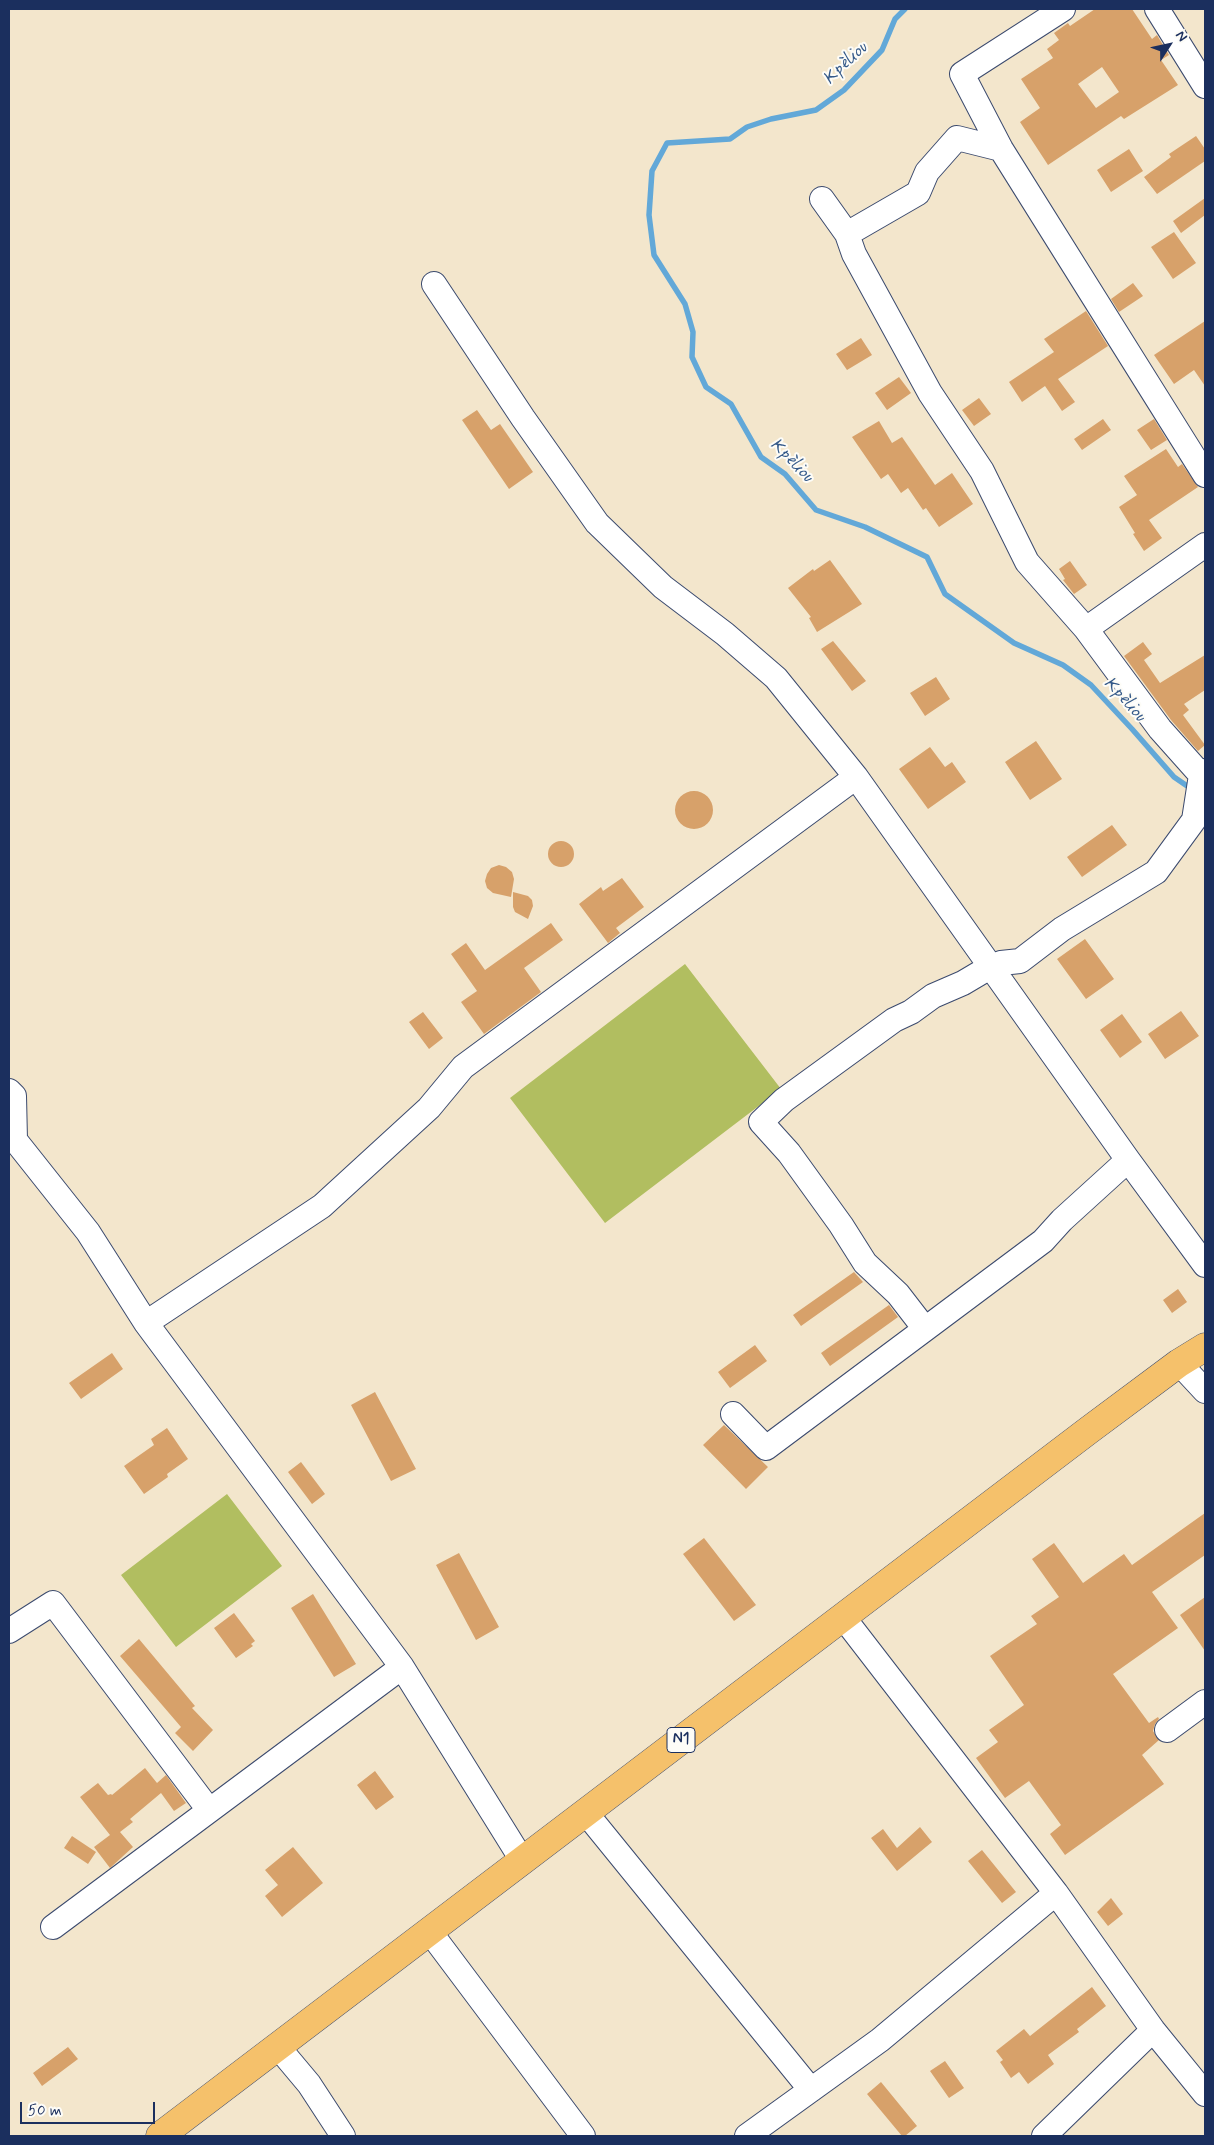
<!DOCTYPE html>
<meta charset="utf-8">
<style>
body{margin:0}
#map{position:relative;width:1214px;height:2145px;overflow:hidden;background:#f3e6cc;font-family:Mynerve,sans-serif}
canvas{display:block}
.frame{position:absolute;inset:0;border:10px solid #1b2f5e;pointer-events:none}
.north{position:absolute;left:1144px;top:20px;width:50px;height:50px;-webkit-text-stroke:4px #fdfcf7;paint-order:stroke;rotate:55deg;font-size:14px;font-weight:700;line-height:20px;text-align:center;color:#1b2f5e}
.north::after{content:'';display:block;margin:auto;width:18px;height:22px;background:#1b2f5e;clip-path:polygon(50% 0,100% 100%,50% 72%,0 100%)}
.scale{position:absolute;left:20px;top:2102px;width:135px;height:22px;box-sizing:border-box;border:2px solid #1b2f5e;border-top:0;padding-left:6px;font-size:15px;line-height:18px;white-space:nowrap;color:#1b2f5e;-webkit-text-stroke:4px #fdfcf7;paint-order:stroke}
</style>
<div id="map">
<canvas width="1214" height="2145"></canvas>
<div class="frame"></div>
<div class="north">N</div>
<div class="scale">50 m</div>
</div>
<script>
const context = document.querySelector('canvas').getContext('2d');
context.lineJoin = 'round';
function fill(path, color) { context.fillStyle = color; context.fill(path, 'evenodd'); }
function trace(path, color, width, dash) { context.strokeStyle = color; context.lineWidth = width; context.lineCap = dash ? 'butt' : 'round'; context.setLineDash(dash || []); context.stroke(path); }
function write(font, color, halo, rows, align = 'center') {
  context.font = font + ' Mynerve,sans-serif'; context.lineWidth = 4; context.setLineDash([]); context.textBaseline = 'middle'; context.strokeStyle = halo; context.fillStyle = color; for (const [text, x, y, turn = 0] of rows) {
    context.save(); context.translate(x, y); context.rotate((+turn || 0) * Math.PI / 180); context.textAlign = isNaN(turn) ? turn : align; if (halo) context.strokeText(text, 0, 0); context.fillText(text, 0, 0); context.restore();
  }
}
const green = new Path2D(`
 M685,964l96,125 -176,134 -95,-125z
 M227,1494l55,72 -106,81 -55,-72z`);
const stream = new Path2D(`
 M905,9l-10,10 -13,31 -38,40 -28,20 -45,9 -24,8 -17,12 -63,4 -15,28 -3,44 5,40 31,49 8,28 -1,25 14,30 25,17 30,53 24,17 31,36 49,17 62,30 18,37 69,49 49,22 28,20 41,44 42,48 19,13`);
const building = new Path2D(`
 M1095,9h37l20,30 5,-4 12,20 -8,5 17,25 -54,34 -3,-3 -73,49 -28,-43 20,-14 -19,-29 32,-21 -6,-9 12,-9 -5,-7 14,-10 2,3zM1102,67l17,25 -23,16 -18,-24z
 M1196,136l9,13v12l-48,33 -13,-17 27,-20 -2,-3z
 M1129,149l14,22 -32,21 -14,-22z
 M1205,198v17l-24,18 -8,-12z
 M1174,232l22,31 -23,16 -22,-32z
 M1133,283l10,13 -24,16 -8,-13z
 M1086,311l22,35 -50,33 17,23 -13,9 -17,-25 -23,16 -13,-20 45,-30 -10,-13z
 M1205,321v65l-11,-16 -20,14 -20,-29z
 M861,338l11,17 -25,15 -11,-16z
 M899,377l12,16 -24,17 -12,-17z
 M979,398l12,16 -17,12 -12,-16z
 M477,410l14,20 9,-6 33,48 -24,17 -47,-69z
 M1103,419l8,11 -29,20 -8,-11z
 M1154,419l13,21 -16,10 -14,-20z
 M879,421l13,22 10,-6 33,48 17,-12 21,31 -34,23 -13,-19 -3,2 -15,-22 -7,5 -13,-19 -7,5 -29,-42z
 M1166,449l12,18 4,-3 16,23 -49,33 13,18 -18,13 -11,-17 2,-1 -16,-26 18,-12 -13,-19z
 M830,560l32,44 -45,28 -8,-14 2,-1 -23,-29 25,-19 1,2z
 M1070,561l17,24 -13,9 -11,-14 2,-1 -6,-10z
 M833,641l33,40 -14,10 -31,-42z
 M1143,642l9,12 -8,6 16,23 45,-28v35l-21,14 5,6 -6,5 22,30 -7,6 -27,-31 -47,-64z
 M936,677l14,22 -25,17 -15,-23z
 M1036,741l26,38 -32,21 -25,-38z
 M930,747l15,20 7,-5 14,20 -38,27 -29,-40z
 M675 810a19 19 0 1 1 38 0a19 19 0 1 1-38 0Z
 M1112,825l15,20 -45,32 -15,-20z
 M548 854a13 13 0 1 1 26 0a13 13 0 1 1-26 0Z
 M499,865l7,2 6,5 2,7 -3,18 -18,-4 -6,-5 -2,-7 2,-7 4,-6z
 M622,878l22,29 -28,21 4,5 -12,10 -29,-39 22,-17 2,4z
 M513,892l15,4 4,4 1,6 -5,13 -13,-7 -2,-5z
 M551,923l12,17 -39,28 17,24 -57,42 -23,-32 16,-11 -26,-37 15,-11 19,27z
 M1085,939l29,40 -28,20 -29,-40z
 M1181,1011l18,25 -34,23 -17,-25z
 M423,1012l20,26 -14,11 -20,-27z
 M1122,1014l20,28 -22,16 -20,-28z
 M854,1272l9,10 -62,44 -8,-11z
 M1178,1289l9,13 -15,11 -9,-13z
 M889,1305l9,12 -68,49 -9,-13z
 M755,1345l12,16 -37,27 -12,-16z
 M112,1353l11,16 -42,30 -12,-16z
 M375,1392l41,77 -25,12 -40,-76z
 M724,1425l44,42 -22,22 -43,-44z
 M167,1428l21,31 -21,15 1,3 -24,17 -20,-28 30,-21 -3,-6z
 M301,1462l24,32 -13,10 -24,-32z
 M1205,1513v42l-53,37 26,36 -65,46 36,49 9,-6 1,2 -4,5 -2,7 6,9 -17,15 22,29 -99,71 -15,-21 11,-9 -32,-44 -24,17 -29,-40 22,-16 -9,-12 35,-25 -34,-49 47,-32 -6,-8 28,-19 -27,-38 22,-16 29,40 41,-29 8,11z
 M704,1538l52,67 -22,16 -51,-67z
 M459,1553l40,74 -23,13 -40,-75z
 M313,1594l43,70 -22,13 -43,-69z
 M1205,1597v54l-25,-36z
 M234,1613l21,28 -4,3 2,2 -17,12 -22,-30z
 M139,1639l56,67 -3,2 21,22 -20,21 -18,-18 6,-6 -61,-71z
 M145,1768l12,15 9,-8 20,28 -12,8 -13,-18 -31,26 3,3 -13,10 13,15 -23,21 -16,-21 16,-12 -30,-38 18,-14 10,12 3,-1 1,1z
 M375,1771l19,26 -18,13 -19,-25z
 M920,1827l12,15 -35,29 -26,-33 12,-9 14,19z
 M72,1836l24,16 -8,12 -24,-16z
 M293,1847l30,36 -41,34 -17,-21 13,-11 -13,-15z
 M982,1850l34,42 -14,11 -34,-42z
 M1111,1898l12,16 -15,12 -11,-14z
 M1092,1987l14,19 -29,23 2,3 -31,23 6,9 -26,20 -9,-12 -8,6 -11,-16 3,-2 -7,-9 28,-22 6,7z
 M68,2047l10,12 -36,27 -9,-13z
 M945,2061l19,27 -15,10 -19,-27z
 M881,2082l36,44 -12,10h-3l-35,-42z`);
const minor = new Path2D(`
 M1063,9l-101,65 39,75 204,326
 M1157,9l48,77
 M822,199l25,35 7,20 76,139 52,78 45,91 59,67 74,100 41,46
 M847,234l71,-41 9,-21 30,-34 44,11
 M434,284l89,134 74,105 66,64 62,47 51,44 80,99 272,383 77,105
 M1086,629l119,-84
 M9,1091l5,5 1,44 73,92 58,91 256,344 120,193
 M146,1323l176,-117 107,-98 34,-41 393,-290
 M925,1329l-27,-35 -33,-31 -24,-38 -52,-72 -28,-31 23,-22 110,-80 17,-8 22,-16 30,-13 27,-16 11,-4 19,-2 42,-32 94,-57 38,-52 7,-45 4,-4
 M1179,1363l26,28
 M733,1414l33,34 277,-207 19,-21 66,-60
 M843,1617l213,276 97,137 52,64
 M9,1631l44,-28 156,207
 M1167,1730l38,-28
 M586,1813l225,277
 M53,1927l349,-260
 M430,1932l153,204
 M278,2047l31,37 34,52
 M747,2136l133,-96 176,-147
 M1044,2136l109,-106`);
const highway = new Path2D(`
 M160,2136l929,-706 90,-67 26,-16`);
const shields = [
 [681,1740,28]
];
const shieldNames = [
 ["N1",681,1740]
];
const waterNames = [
 ["Kpèliou",846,64,-44],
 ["Kpèliou",791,461,45],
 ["Kpèliou",1124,700,47]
];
fill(green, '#b1be60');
trace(stream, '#62a8d8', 5.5);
fill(building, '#d7a16a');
trace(minor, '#3b4a6e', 26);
trace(highway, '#3b4a6e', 29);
trace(minor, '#fff', 24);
trace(highway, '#f5c16b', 28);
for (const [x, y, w] of shields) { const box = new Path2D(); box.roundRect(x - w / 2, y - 12.5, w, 25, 4); context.fillStyle = '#fdfcf7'; context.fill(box); trace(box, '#1b2f5e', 1); }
write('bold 15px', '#1b2f5e', null, shieldNames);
write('italic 18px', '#345989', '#fdfcf7', waterNames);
</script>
